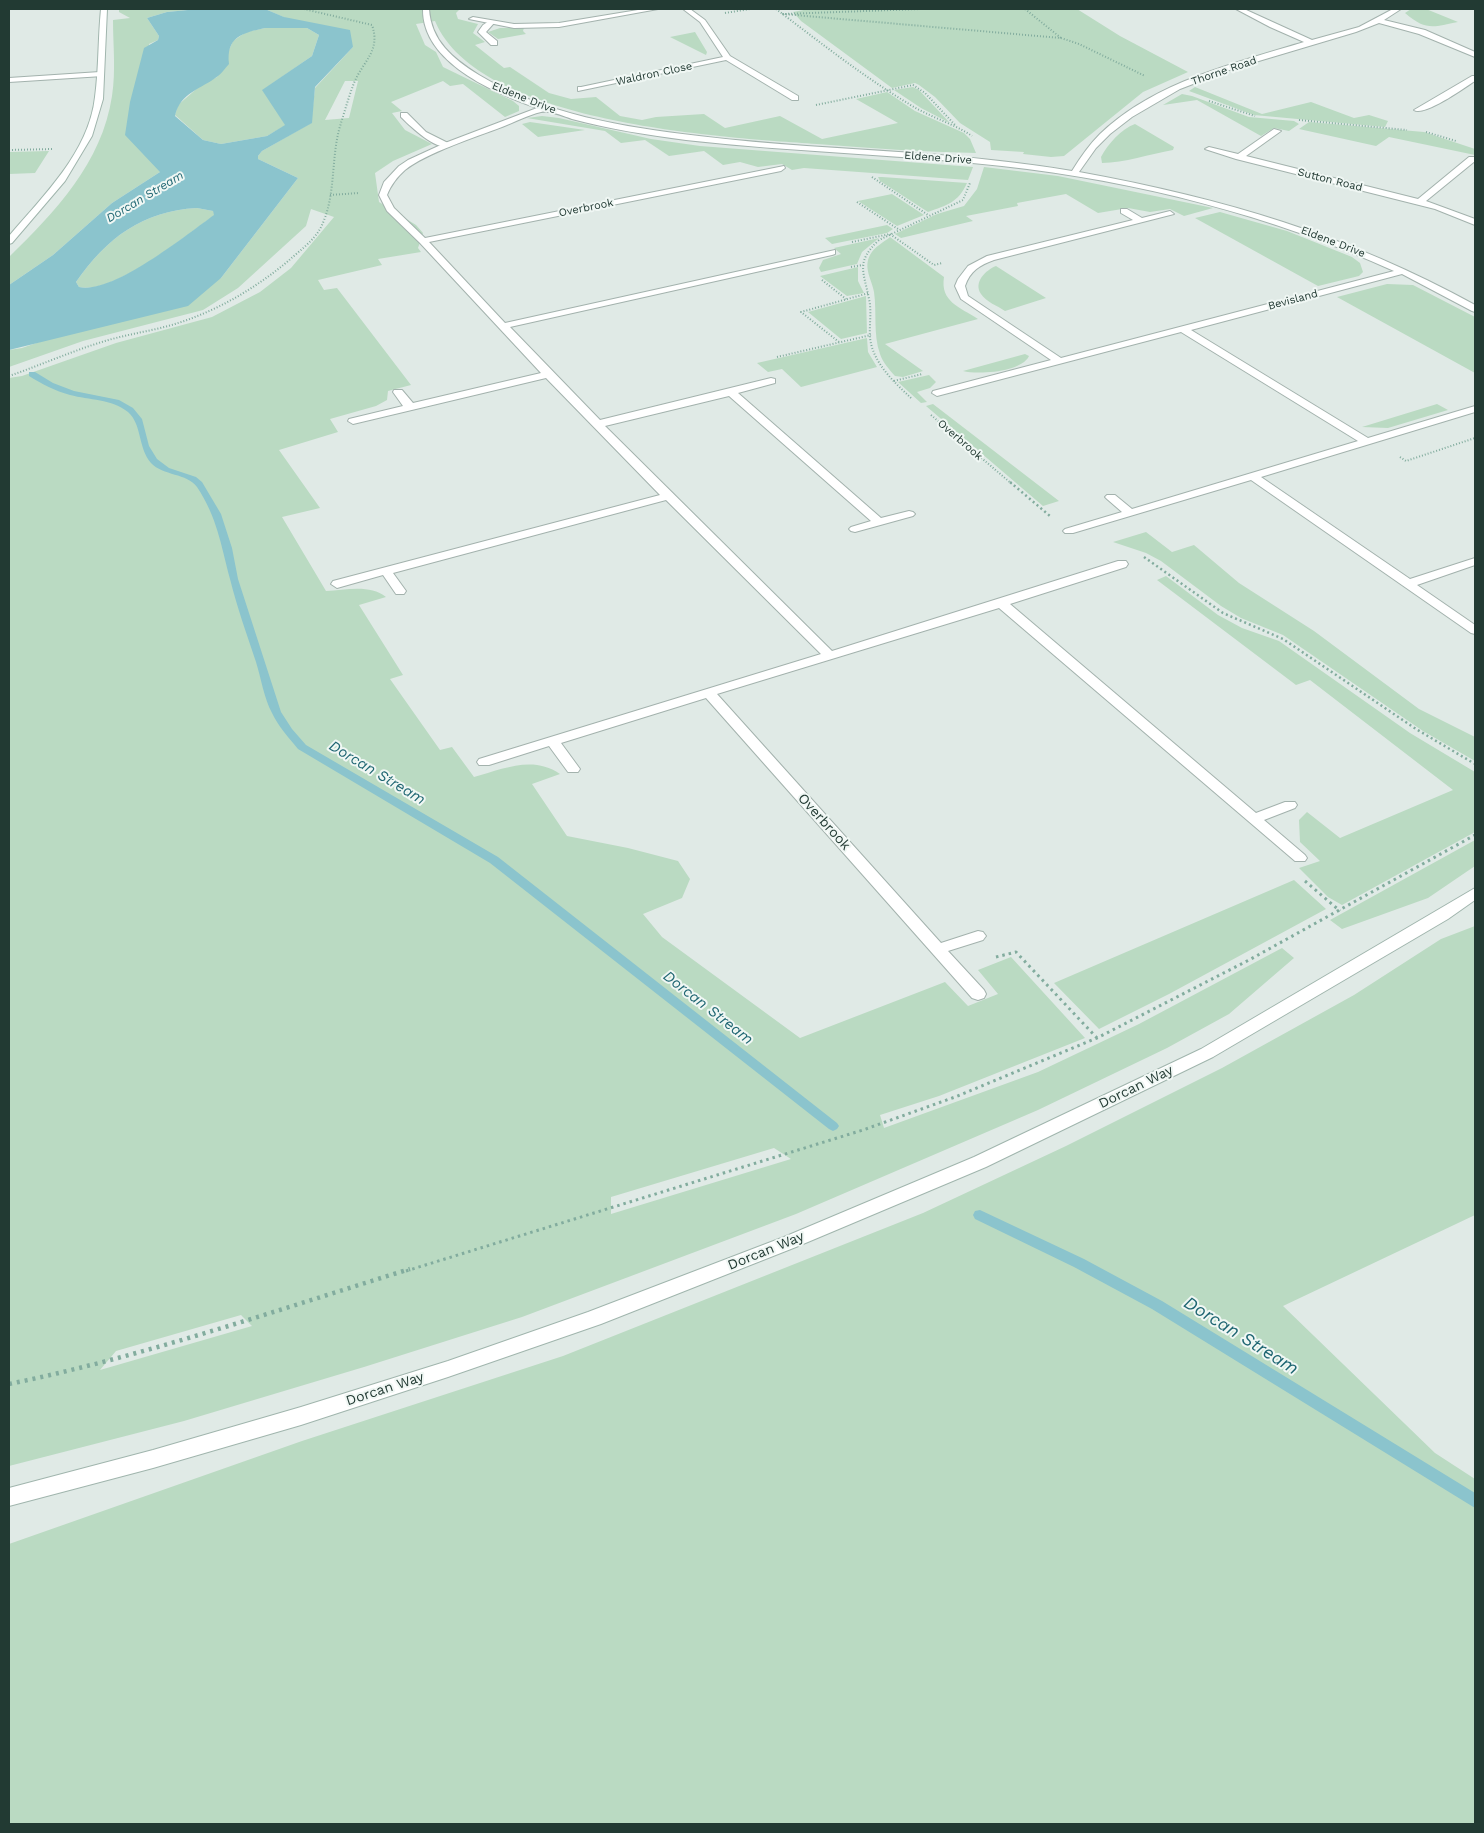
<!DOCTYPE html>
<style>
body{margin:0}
#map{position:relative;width:1484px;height:1833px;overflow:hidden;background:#e0eae6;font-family:"Work Sans",sans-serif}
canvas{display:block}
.frame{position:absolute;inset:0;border:10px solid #223a33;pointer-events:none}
</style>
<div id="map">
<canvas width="1484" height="1833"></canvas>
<div class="frame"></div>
</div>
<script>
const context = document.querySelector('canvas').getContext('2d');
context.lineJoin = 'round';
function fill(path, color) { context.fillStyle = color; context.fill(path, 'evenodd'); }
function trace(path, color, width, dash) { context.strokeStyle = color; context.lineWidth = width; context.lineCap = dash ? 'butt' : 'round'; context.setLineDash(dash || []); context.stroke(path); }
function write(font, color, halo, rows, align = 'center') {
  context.font = font + ' "Work Sans",sans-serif'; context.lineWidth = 4; context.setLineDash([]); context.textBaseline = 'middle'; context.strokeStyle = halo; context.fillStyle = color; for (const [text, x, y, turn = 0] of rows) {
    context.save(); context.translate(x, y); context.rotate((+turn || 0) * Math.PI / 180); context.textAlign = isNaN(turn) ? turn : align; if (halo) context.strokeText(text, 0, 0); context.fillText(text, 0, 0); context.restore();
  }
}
const green = new Path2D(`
 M119,9h79l-31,3 -20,6 12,18 -1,4 -9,4 11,128 -48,31 -59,52 -44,30v-28c46,-45 93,-94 103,-161 4,-25 1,-51 1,-76l17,-2 -11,-6z
 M265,9h195l-4,4 2,6 20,5 -5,9 12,9 -10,3 29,23 6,-1 39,26 22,6 25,-2 24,19 22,4 14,-3 48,-3 21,14 55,-12 42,23 76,-16 -42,-24 31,-7 28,19 49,22 6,6 6,14c-53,-1 -106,-5 -159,-9 -97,-7 -339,-20 -382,-123l-19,3 9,21 11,7 7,15 70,34 6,5v5l-14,6 -42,-33 -13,2 -7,-5 -52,21 11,9 -10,2 13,17 27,14 -39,17 -18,12 4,29 37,23 7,8 -5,15 3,4 -43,7 4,6 -64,15 6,10 13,-2 74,97 -23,6 -1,9 -11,6 -46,13 8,13 -59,18 41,58 -38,9 44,74c20,-1 44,-7 60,6l-27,8 44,70 -13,4 50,71 12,-3 22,30c29,-8 59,-22 86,-3l-28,10 35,52 61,12 50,13 12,18 -8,19 -39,16 19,23 138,101 145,-56 23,24 30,-12 -20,-24 33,-13 74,81 -146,58 -59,19 4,13 154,-56 101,-48 143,-76 12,10 -65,56 -62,34 -129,62 -242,104 -274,103 -158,50 -180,54 -175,45v-1088l13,-2 94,-33 96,-26 48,-25 31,-24 43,-51 -23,-8 -5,17 -68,62 -35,22 -120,31 -74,26v-17l13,-2 199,-70 77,-100 -40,-19v-3l4,-5 49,-28 4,-35 38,-41zM345,81h13l-9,37 -24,2zM774,1148l17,11 -180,55v-17zM241,1315l11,11 -152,44 16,-19z
 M809,9h268l43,27 68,36 -45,20 -79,64 -13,1 -28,-3 1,-2 -33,-2 -1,-8 -30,-19 -25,-26 -16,-12 -4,-2 -23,5 -91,-67 -8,-9z
 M1411,9h15l32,13c-25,5 -32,9 -53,-9z
 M265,28h42l12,7 -7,21 -49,34 23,35 -19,11 -46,8 -18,-4 -28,-25 3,-10 23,-20 16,-8 16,-36 13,-9z
 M500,28h24l-1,3 3,3 -28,5 -10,-7z
 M695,32l12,20 -1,3 -36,-18z
 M913,87l6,3 31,33 -29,-15 -27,-18z
 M1195,87l67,27 49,-12 43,16 15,-3 19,6 -3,6 -131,-12 -65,-24z
 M1182,94l10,2 57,21 45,4 5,3 -10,7 -15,-3 -13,8 -64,-36 -34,5z
 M542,116l17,2 92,21 49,7 273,21 -5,13 -164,-12 -12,2 -10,-6 -24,3 -18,-5 -17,3 -19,-14 -35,5 -24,-16 -24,3 -16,-12 -78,-13z
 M530,122l55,8 -47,7 -16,-13z
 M1309,122l115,10 51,17v6l-86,-18 -13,9 -77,-17z
 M1135,124l39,23 -1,3c-23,4 -49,13 -71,13l-1,-6c7,-13 20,-28 34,-33z
 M49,151l-14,22 -26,1v-22z
 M984,167l74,9 155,32 -29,8 -14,-7 -20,3 -22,-4 -30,5 -32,-19 -49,9 1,3 -52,10 7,5 -72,17 -6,-4 42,-20 27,-8 13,-17z
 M878,177h4l85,6c-9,20 -20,22 -39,29l-48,-31z
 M892,194l32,21 -27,11 -39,-25z
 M197,208l16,3 2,4c-30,21 -101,80 -136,72l-3,-5c31,-44 66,-71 121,-74z
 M1220,212l67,19 65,26 8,6 3,9 -4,4 -41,10 -123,-68z
 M887,225l6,4 -6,4 -55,11 -7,-6z
 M890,237l54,40c-4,25 16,30 34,42l-93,25 38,27 -20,6 -8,-1c-6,-7 -12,-13 -15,-22 -7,-20 -3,-41 -6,-62 -2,-12 -11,-24 -4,-37 4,-8 14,-13 20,-18z
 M879,238l-17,14 -5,12 -36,8 -2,-4 4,-8 18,-6 -7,-6z
 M996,266l50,32 -41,13c-7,-5 -19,-9 -24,-17 -8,-12 5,-24 15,-28z
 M858,267v14l6,12 -17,3 -27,-20z
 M1387,284l26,1 62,32v56l-138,-76z
 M866,296l1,37 -26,6 -33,-27z
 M867,338l1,14 9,15 -76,20 -19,-18 -14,3 -11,-9z
 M1025,354l4,2c-7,16 -51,19 -66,15z
 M929,375l7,7 -6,6 -13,4 10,10 -6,1 -23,-21z
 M933,404l126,97 -16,5 -117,-100z
 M1437,404l11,6 -60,18 -26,-1z
 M1146,532l26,20 22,-7 45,38 75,48 105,78 56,28v24l-52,-30 -140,-96 -42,-17 -20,-12 -60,-45 -15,-8 -33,-11z
 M1166,576l52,39 24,13 37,13 131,92 65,39v60l-133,73 -14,-8 -29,-29 21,-7 -20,-19 -1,-22 8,-8 33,26 113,-48 -143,-110 -14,5 -139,-105z
 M1475,840v26l-47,32 -86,31 -12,-9z
 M1294,880l32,29 -157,85 -70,35 -45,-46z
 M1475,926v289l-192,91 152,147 40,26v345h-1466v-280l293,-103 261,-85 360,-143 143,-67 156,-78 132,-73 87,-56z`);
const water = new Path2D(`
 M198,9h67l19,8 66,13 3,17 -38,40 -3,36 -50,28 -4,5v3l40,19 -77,100 -33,28 -179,44v-65l44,-30 59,-52 48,-31 -35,-37 5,-33 14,-54 14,-8 1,-4 -12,-18 20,-6zM265,28h42l12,7 -7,21 -50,34 23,35 -18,11 -46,8 -18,-4 -28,-24c5,-24 27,-27 43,-40 4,-3 7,-8 11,-12 -3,-27 13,-31 36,-36zM197,208l16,3 1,4c-28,20 -102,80 -135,72l-3,-5c31,-44 66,-71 121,-74z`);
const stream = new Path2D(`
 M29,372h6l18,11 21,8 45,9 14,8 9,11 7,27 8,13 12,9 27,9 6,5 19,32 11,34 6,31 43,133 11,17 14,16 192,112 339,266 2,3 -2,3 -4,2 -4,-2 -339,-266 -192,-114c-9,-11 -20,-23 -26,-36 -8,-15 -11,-35 -16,-51 -9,-27 -19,-55 -26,-83 -9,-34 -13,-62 -33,-92 -10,-14 -34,-11 -46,-24 -13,-15 -9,-39 -23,-51 -16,-13 -39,-12 -58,-17 -15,-4 -28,-11 -41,-19z
 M980,1210l104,49 78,42 313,192v15l-323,-199 -78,-42 -99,-48 -2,-4 2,-4z`);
const pathFar3 = new Path2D(`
 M776,9c45,34 89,69 138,98 19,11 40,17 58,29
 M921,9l-138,5 278,24 18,6 66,32
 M1025,9l36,29
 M725,13l25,-4
 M1209,101l46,15
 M816,105l97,-20 12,8 31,33
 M1299,120l108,10
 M1426,132l30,9
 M9,150l44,-1
 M872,177l56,38
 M330,195l29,-2
 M857,202l41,27
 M852,242l38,-8 44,31 8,-2
 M851,267l12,-2
 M822,280l24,19
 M839,342l-38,-30 68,-19
 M777,357l94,-22
 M9,376c32,-11 63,-25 96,-35 23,-7 47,-10 70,-17 42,-13 79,-35 112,-62 12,-11 27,-21 34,-35 16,-32 9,-70 20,-104 4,-13 8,-27 13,-40 9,-22 27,-32 18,-58l-68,-16
 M894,381l28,-7
 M911,398c-17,-16 -38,-35 -41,-60 -1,-13 2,-26 -1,-39 -5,-27 -14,-37 10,-59l84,-40 7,-17
 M931,415l81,69
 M1400,457l6,4 69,-23`);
const pathFar2 = new Path2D(`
 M1010,482l40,34
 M1144,557l79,56 60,26 133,90 59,35`);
const pathFar1 = new Path2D(`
 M1305,881l35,30
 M996,957l20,-5 81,86
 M406,1271l457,-141 92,-33 142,-59 152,-78 226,-125`);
const path = new Path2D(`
 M9,1384c136,-28 268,-74 401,-115`);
const lane = new Path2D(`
 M489,21l6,1 -9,10 11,9v4h-6l-13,-13 5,-7z
 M401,113h6l19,19 26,13c-13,9 -42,-19 -51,-28z`);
const street = new Path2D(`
 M423,9h6c2,32 24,50 50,66 67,40 144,52 220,61 72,9 143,12 215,17 53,4 105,9 158,18 8,-13 17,-26 28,-37 54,-52 135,-71 204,-92l-34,-15 -34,-18h8l68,31 47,-13 34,-18h8l-17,11 41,10 50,22v5l-56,-23 -40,-11 -23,9 -124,37 -52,20 -48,28 -22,17 -14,14 -17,24c143,26 269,63 396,133v7l-3,-1 -70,-37 -211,56 177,108 107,-32v6l-214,65 149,102 65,-21v7l-58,20 58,40v9l-4,-1 -220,-153 -178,53h-8l-2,-2 2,-2 57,-17 -15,-13 -2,-2 2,-2h8l17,14 226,-68 -177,-109 -244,64 -5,-3 1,-2 118,-31 -90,-61 -6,-13 3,-7 10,-13 19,-10 146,-36 -12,-7v-4h6l15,9 28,-7 4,3 -180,46c-14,5 -24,11 -29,26l3,10 93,62 333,-87c-124,-56 -257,-90 -392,-105 -105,-12 -211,-14 -316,-26 -38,-5 -77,-11 -114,-21 -9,-3 -22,-9 -31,-7 -13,3 -26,10 -39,15 -26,10 -76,26 -97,43 -8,7 -14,15 -18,25l7,13 31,30 359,-72 1,2 -4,3 -352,71 76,81 330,-73v4l-3,1 -322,72 90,93 171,-42 4,1v4l-37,10 143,125 28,-7 4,1 2,2 -2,2 -58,16 -4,-1 -2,-2 2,-2 20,-6 -142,-125 -124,30 227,225 286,-90h8l2,3 -2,3 -116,37 246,209 29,-11h10l2,3 -2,3 -31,12 41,35 2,3 -2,3h-10l-296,-253 -282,86 224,249 37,-12 5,1 3,4 -3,4 -35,11 36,39 2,4 -2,4 -6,2 -6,-2 -266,-300 -145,45 19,26 -2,3h-10l-19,-26 -60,19h-10l-2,-3 2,-3 342,-105 -155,-154 -273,73 13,18 -2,3h-8l-13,-19 -46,13 -6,-4 2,-3 327,-86 -114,-117 -193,46 -5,-3 1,-2 54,-13 -10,-14 1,-2h8l11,13 128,-30 -121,-130 -33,-32 -8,-16 5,-13 15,-16 9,-6 37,-17 92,-35c-43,-15 -115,-46 -114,-99z
 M644,9h14l-99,18 -45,1 -45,-9 4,-2 41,7 45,-1z
 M683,9h7l15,11 25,36 68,40v4h-6l-66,-40 -148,31v-4h3l142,-30 -23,-35z
 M100,72l4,2 -1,2 -94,6v-4z
 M1472,76h3v5c-11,7 -51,36 -61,29z
 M1274,129l7,2 -35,25 172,43 51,-42h6v4l-49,40 49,18v6l-40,-16 -199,-50 -31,-10 4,-2 29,7z`);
const secondary = new Path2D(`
 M101,9h6l-4,90 -11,37 -27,45 -53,62 -3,1v-8c34,-40 80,-84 86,-139 4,-29 3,-59 6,-88z
 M1475,888v12l-27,19 -235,138 -227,110 -190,80 -195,77 -153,53 -147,48 -148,43 -144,38v-18l144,-38 148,-43 147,-46 140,-49 196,-75 190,-80 227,-108z`);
const farStreetnames = [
 ["Thorne Road",1224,71,-19],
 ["Waldron Close",654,74,-12],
 ["Eldene Drive",524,98,22],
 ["Eldene Drive",938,158,4],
 ["Sutton Road",1330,180,14],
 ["Overbrook",586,208,-11],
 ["Eldene Drive",1333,242,21],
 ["Bevisland",1293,300,-15],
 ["Overbrook",960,440,41]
];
const farWaternames = [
 ["Dorcan Stream",145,197,-31]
];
const streetNames = [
 ["Overbrook",824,822,48],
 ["Dorcan Way",1136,1087,-26],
 ["Dorcan Way",766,1251,-22],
 ["Dorcan Way",385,1389,-18]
];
const waterNames = [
 ["Dorcan Stream",377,773,31],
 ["Dorcan Stream",708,1008,38]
];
const nearWaternames = [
 ["Dorcan Stream",1241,1336,32]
];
fill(green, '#badac2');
fill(water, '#8bc4cd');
fill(stream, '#8bc4cd');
trace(lane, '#a3b2ad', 2);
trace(street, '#a3b2ad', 2);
trace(secondary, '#a0b5ad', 2);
trace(pathFar3, '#82ac9e', 2, [1, 2]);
trace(pathFar2, '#82ac9e', 2.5, [2, 3]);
trace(pathFar1, '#82ac9e', 3, [2.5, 4]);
trace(path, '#82ac9e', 4.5, [3, 5]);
fill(lane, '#fff');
fill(street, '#fff');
fill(secondary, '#fff');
write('11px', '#223a33', '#f0f7f4', farStreetnames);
write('italic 12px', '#1f6672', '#f0f7f4', farWaternames);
write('14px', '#223a33', '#f0f7f4', streetNames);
write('italic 15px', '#1f6672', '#f0f7f4', waterNames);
write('italic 18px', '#1f6672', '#f0f7f4', nearWaternames);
</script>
